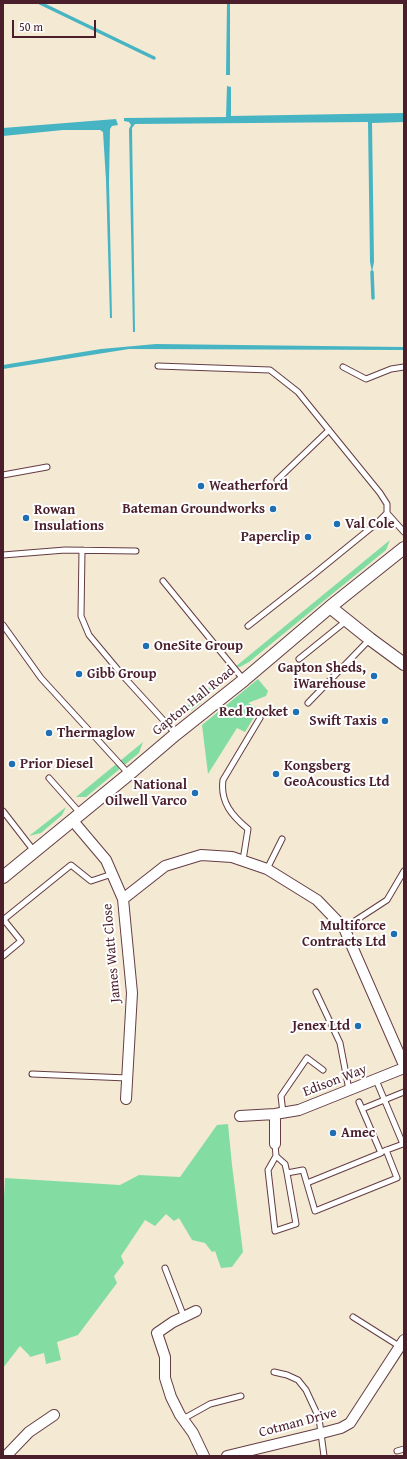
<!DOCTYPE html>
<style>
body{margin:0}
#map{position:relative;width:407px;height:1459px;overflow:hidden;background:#f4e9d3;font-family:"Gentium Book Plus",serif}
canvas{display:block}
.frame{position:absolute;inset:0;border:4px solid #4a1f2b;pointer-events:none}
.scale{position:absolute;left:12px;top:20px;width:84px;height:18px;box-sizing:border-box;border:2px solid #4a1f2b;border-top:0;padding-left:5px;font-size:12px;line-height:14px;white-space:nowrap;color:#4a1f2b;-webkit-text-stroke:3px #fff;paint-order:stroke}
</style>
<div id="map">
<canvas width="407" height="1459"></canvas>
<div class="frame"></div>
<div class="scale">50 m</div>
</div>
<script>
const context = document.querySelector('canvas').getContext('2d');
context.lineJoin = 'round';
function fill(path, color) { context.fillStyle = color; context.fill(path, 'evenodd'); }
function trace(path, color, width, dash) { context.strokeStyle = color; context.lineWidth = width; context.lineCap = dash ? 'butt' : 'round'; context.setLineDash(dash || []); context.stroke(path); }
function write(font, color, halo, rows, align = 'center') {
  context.font = font + ' "Gentium Book Plus",serif'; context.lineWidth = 4; context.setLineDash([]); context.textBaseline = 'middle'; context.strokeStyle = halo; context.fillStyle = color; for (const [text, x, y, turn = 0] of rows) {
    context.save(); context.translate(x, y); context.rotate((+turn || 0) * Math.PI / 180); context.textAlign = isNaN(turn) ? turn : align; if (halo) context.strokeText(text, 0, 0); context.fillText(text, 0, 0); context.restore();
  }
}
const green = new Path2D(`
 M390,540l-4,10 -137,112 -9,5h-5z
 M258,679l10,12 -2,5 -18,7 11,6 -14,23 -8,-4 -29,46 -6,-49z
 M216,682c-1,4 -3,8 -6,12 -8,9 -27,25 -39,25z
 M143,742l-4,11 -53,44h-10z
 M66,807l-4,8 -21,18 -12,3z
 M228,1124l4,41 11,87 -11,15 -11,1 -6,-17 -3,1 -7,-9 -13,-3 -13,-22 -5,3 -8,-7 -11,12 -10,-6 -24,36 3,7 -10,13 3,7 -39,52 -21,7 4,18 -15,4 -2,-11 -14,4 -1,-2 -9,-9 -17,22v-153l2,-37 115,7 19,-10 41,2 37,-52z`);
const water = new Path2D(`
 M227,3h3v72h-4z
 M227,86l4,1v29l173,-3v9l-32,1 2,139 -2,10 -2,-10 -2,-140 -233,2 -3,4 3,204h-2l-4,-203 2,-4 -2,-3 -5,-1v-3l102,-1z
 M116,119l2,6 -6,1 -2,3 -1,53 3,136h-2l-4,-138 -3,-48 -3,-2h-37l-60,6v-8z
 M156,344l248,3v3l-275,-1 -126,20v-4l98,-16z`);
const stream = new Path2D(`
 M40,3l114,55
 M372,272l1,26`);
const service = new Path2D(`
 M158,366l112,4 28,22 82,101 7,11v9l-10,10 -64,52 -65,51
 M343,367l23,12 25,-10 13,-2
 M3,475l44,-8
 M277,480l52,-50
 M387,513l17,19
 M82,550l-1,66 8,19 35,42 52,57
 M3,555l62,-5 71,1
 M163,581l80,98
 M3,625l38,53 87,95
 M299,659l47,-38
 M308,703l62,-64
 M49,778l31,35
 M3,811l31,40
 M243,860l5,-31c-16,-13 -28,-27 -25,-49l37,-62
 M267,869l15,-30
 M3,920l68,-55 20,16 21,-7
 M344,928l43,-28 17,-29
 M3,956l18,-15 -17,-21
 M316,992l24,51 9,47
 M32,1074l95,4
 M376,1080l27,64 -19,7
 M362,1109l42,-17
 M283,1113l-2,-17 26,-38 16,12
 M275,1144l1,12 -8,14 7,61 21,-7 -9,-51 16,-3 12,41 82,-33 -11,-28
 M276,1156l9,8 2,9
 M307,1183l74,-30 -22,-51
 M165,1268l19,49
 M353,1317l46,29
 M274,1372l13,3 11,5 8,10 13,28 5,38
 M183,1419l27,-15 31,-8
 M397,1451l7,-2`);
const minor = new Path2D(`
 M73,821l33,39 17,39 9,94 -6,106
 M123,899l42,-33 36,-11 31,2 35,12 50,31 27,28 60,137
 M275,1114v30
 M240,1116l35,-2 24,-4 105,-42
 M196,1311l-23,11 -16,11 8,24v21l6,19 9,18 13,18 11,23
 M6,1456l23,-24 25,-17
 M227,1456l95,-23 19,-5 9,-5 54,-83`);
const tertiary = new Path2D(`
 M330,607l40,32 34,25
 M3,877l126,-103 47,-40 68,-54 86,-73 74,-59`);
const markers = [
 [201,486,4,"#1f6fb2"],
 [273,509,4,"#1f6fb2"],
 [26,518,4,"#1f6fb2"],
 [337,524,4,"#1f6fb2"],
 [308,537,4,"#1f6fb2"],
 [146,646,4,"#1f6fb2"],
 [79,674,4,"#1f6fb2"],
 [374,676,4,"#1f6fb2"],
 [296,712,4,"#1f6fb2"],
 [385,721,4,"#1f6fb2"],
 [49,733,4,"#1f6fb2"],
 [12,764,4,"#1f6fb2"],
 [276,774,4,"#1f6fb2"],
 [195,793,4,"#1f6fb2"],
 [394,934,4,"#1f6fb2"],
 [358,1026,4,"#1f6fb2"],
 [333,1133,4,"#1f6fb2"]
];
const poiNames = [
 ["Weatherford",209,486],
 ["Bateman Groundworks",265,509,"right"],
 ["Rowan",34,510],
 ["Insulations",34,526],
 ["Val Cole",345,524],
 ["Paperclip",300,537,"right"],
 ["OneSite Group",154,646],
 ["Gapton Sheds,",366,668,"right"],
 ["iWarehouse",366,684,"right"],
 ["Gibb Group",87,674],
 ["Red Rocket",288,712,"right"],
 ["Swift Taxis",377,721,"right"],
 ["Thermaglow",57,733],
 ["Prior Diesel",20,764],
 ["Kongsberg",284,766],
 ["GeoAcoustics Ltd",284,782],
 ["National",187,785,"right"],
 ["Oilwell Varco",187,801,"right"],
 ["Multiforce",386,926,"right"],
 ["Contracts Ltd",386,942,"right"],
 ["Jenex Ltd",350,1026,"right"],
 ["Amec",341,1133]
];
const streetNames = [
 ["Gapton Hall Road",194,701,-39],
 ["James Watt Close",112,953,-95],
 ["Edison Way",335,1081,-21],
 ["Cotman Drive",298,1423,-15]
];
fill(green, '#83dda3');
fill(water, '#47b4c3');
trace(stream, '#47b4c3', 3.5);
trace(service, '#643d44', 7);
trace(minor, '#643d44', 12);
trace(tertiary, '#643d44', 14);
trace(service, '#fff', 5);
trace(minor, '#fff', 10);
trace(tertiary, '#fff', 12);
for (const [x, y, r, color] of markers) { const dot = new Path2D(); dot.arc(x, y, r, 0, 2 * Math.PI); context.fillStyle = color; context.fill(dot); trace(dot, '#fff', 1.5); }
write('bold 14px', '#4a1f2b', '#fff', poiNames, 'left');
write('14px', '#4a1f2b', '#fff', streetNames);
</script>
